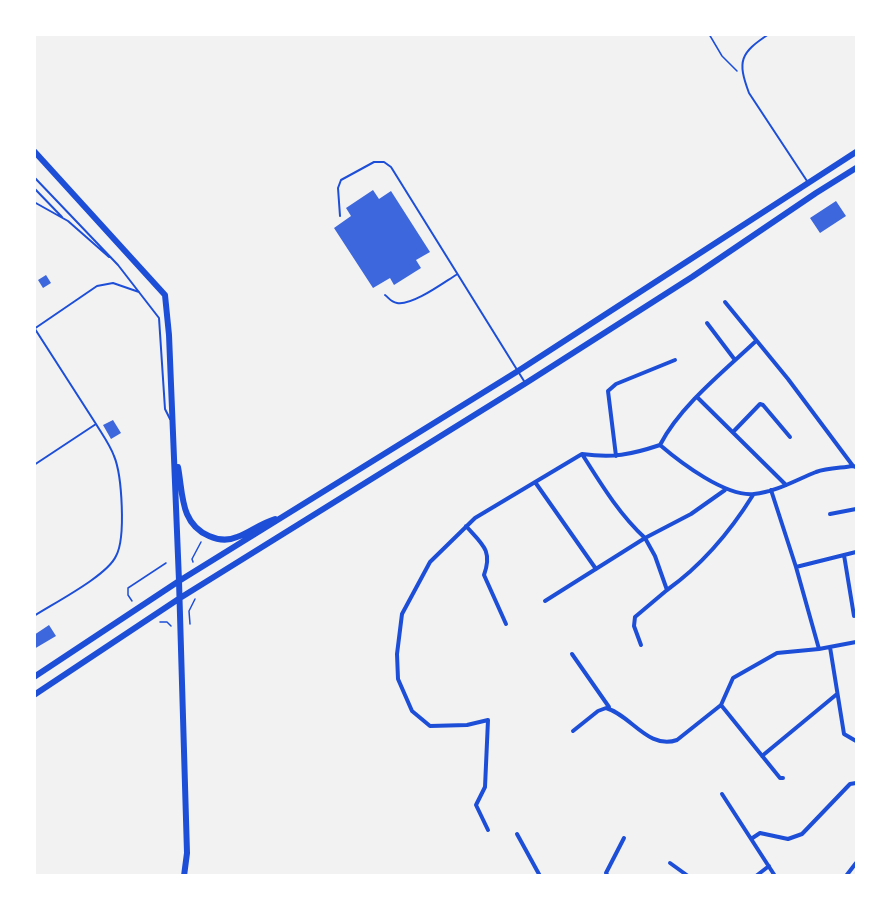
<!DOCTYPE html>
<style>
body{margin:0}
#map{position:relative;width:891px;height:910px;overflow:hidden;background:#f2f2f2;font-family:Overpass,sans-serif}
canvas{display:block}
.frame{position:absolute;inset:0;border:36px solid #fff;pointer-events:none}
</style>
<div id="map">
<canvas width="891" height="910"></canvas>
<div class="frame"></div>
</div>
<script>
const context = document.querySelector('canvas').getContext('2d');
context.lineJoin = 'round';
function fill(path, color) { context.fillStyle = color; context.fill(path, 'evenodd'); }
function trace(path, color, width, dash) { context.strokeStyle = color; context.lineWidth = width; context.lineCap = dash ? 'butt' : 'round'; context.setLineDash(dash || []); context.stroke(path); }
const building = new Path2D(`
 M373,190l6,9 12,-8 39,61 -14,8 5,8 -27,17 -4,-7 -17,10 -39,-60 17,-12 -5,-8z
 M836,201l10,15 -26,17 -10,-15z
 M46,275l5,8 -8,5 -5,-8z
 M113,420l8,13 -10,6 -8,-14z
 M49,625l7,11 -22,13v-14z`);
const path = new Path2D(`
 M709,34l13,22 15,15
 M193,562l-1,-3 9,-17
 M132,601l-4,-6v-7l38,-25
 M160,622h7l4,4
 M190,624l-1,-13 6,-12`);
const service = new Path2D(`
 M769,34c-29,19 -32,27 -20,59l58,88
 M34,177l84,88 41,53 6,91 5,10
 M34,188l28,29
 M34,202l34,19 41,36
 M340,216l-2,-28 3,-8 33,-18h10l7,5 133,214
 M385,295c4,3 6,7 12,8 15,3 46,-20 59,-28
 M34,329l63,-43 16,-3 26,9
 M35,329l61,95
 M34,465l62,-41c6,10 14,21 18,32 8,19 12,82 2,100 -9,20 -62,47 -82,60`);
const minor = new Path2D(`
 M725,302l63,77 65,87 3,1
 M707,323l28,37
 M756,341c-32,30 -76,65 -96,104 21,18 66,52 94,49 22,-2 42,-14 62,-22 11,-4 25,-4 37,-6
 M697,397l89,88
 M733,432l27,-28 3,1 27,32
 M660,445c-30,10 -47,13 -78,9 19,30 37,60 63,84l46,-24 34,-24
 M616,456l-8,-65 8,-7 59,-24
 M535,482l61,87
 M771,490l25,77 23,82
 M830,514l26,-5
 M466,526c16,18 27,24 18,49l22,49
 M844,555l10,61
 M796,567l60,-15
 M545,601l100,-63 10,18 12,34c35,-25 63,-58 86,-95
 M641,645l-7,-19 1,-9 32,-27
 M830,647l14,87 12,7
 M572,654l37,53
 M721,705l59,73h3
 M573,731l25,-20 8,-3c25,7 42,42 71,32l44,-35 12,-27 44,-25 42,-4 37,-7
 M762,756l75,-62
 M722,794l53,82
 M488,830l-12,-25 9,-18 3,-67 -21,5 -37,1 -18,-15 -14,-32 -1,-25 5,-40 28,-52 45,-44 107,-64
 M517,834l23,42
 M751,839l9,-6 28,6 14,-5 48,-50 6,-1
 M670,863l18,13
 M608,876l-2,-3 18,-35
 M756,876l13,-10
 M846,876l10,-13`);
const secondary = new Path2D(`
 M34,151l131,144 4,40 10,246 8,272 -3,23
 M178,467c5,26 2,57 31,69 9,4 19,5 28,1 14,-5 22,-13 38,-18
 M34,677l145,-96 339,-210 338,-219
 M34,695l146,-97 346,-215 166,-106 124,-84 40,-25`);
fill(building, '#3d67dc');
trace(path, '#1d4ed8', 1.5);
trace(service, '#1d4ed8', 2);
trace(minor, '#1d4ed8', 4);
trace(secondary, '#1d4ed8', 6);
</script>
